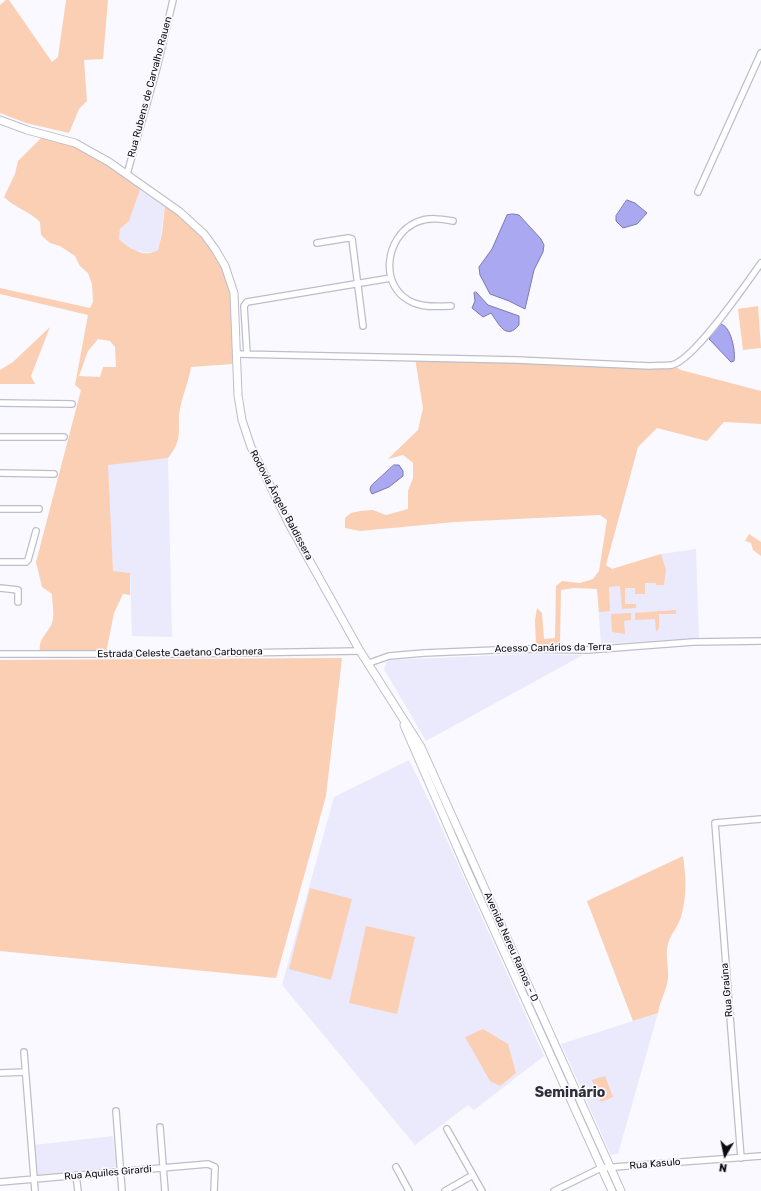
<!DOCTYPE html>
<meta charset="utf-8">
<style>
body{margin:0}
#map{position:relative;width:761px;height:1191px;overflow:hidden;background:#f9f9ff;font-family:Rubik,sans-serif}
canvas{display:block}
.north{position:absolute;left:705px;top:1135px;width:40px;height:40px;-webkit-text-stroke:3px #f9f9ff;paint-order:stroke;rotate:189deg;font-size:11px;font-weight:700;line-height:16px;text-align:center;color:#0c0c10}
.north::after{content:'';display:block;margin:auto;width:14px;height:18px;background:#0c0c10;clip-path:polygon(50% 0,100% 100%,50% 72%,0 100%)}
</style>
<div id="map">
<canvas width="761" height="1191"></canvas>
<div class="north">N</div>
</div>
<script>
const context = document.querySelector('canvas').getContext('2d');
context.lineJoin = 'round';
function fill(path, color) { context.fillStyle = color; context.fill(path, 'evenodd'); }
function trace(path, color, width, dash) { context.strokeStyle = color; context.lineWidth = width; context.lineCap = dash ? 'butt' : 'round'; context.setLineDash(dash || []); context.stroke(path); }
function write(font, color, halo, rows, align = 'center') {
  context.font = font + ' Rubik,sans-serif'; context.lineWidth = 3.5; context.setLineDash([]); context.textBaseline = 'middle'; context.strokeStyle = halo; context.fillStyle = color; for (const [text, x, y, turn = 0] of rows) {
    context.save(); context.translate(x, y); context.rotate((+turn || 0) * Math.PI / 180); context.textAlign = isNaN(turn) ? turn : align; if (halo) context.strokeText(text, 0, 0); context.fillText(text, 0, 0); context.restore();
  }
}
const built = new Path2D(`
 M140,190l25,15 -5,38 -2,7 -5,3 -18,-2 -16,-12 1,-10 9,-9z
 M168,458l4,179 -40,-1 -2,-63 -17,-1 -6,-108z
 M696,549l3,89 -98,6 -4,-55 15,-20 49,-15z
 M527,654l56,1 -157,86 -42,-72 3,-8 3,-1z
 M409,760l25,51 110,245 -70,54 -6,-5 -53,40 -133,-160 52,-188z
 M658,1013l-40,141 -7,1 -50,-111z
 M113,1136l3,31 -78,8 -4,-30z`);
const green = new Path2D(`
 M6,0h3l43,62 6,-5 8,-57h42l-5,59 -19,1 3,41 -8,8 -10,24 -43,-10 -26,-10v-108z
 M42,137c35,5 68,29 96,49l2,4 -11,31 -9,8 -1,10c10,9 25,20 39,11l4,-16 3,-29c29,16 61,57 65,91 3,22 2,45 2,68l-41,3c-2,13 -7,25 -10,37 -6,23 5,32 -13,54l-60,7 5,106 17,2v22l-7,-1 -9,19 -8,40 -66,-2c-2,-12 8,-18 12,-28 3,-7 0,-21 0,-29l-10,-7 -6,-25 45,-172 -6,-5 13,-70 -88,-21v-6l90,20 3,-6 -1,-18 -4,-11 -8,-7 -5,-10 -15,-10 -10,-3 -9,-8 -1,-13c-11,-11 -25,-14 -36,-25l11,-23 3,-13zM98,339l12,2 5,6 1,20h-13l-3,10 -21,-1 9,-25z
 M758,306l3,42 -18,2 -5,-41z
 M50,327l-19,49 4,8h-35v-14l13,-8z
 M415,358l257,7 9,5 80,21v33l-37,-2 -17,19 -50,-13 -19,19 -32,118 6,4 49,-15 5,16 -2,15h-8v-2h-11v11h-10v-6h-10v16h11v4l-14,1 -2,-23 -11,1 1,24 -11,1 -2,-23 -23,-1 -13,2 -1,55 -24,1 -1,-26 2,-12 5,5 2,26 11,-1 1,-52 6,-5 18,2 13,-4 6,-8 8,-51 -7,-5 -145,7 -95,9 -15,-3v-10l6,-5 9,-2 13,-1 13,5 22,-6v-18l5,-13v-15l-10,-8 -15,4 30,-29 5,-22z
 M749,534l12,8v14l-8,-6 -2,-7 -6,-2z
 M676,610v4h-17v14l-3,4 -1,-13 -20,1v-7z
 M631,613v7l-7,1 1,13 -13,-2 -1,-18z
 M342,658l-16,138 -50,182 -276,-27v-291z
 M683,856c3,20 4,41 -2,61 -3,9 -9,16 -12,24 -5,11 0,26 -1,37 -1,12 -8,22 -10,35l-25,8 -46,-120z
 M310,888l42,11 -21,81 -42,-11z
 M366,926l49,11 -18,77 -48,-11z
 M483,1029l25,15 8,29 -16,13 -10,-5 -25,-44z
 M605,1076l8,21 -12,5 -9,-22z`);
const water = new Path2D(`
 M627,200l8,3 12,10 -10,11 -14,4 -7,-7v-5z
 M513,214l6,1 22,24 3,6 -1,7 -9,18 -9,39 -16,-8 -19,-7 -10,-19 -1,-8 13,-18 15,-34z
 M476,292l12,13 31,11v9c-13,16 -20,-1 -28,-12l-8,4 -11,-9 3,-7 -1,-8z
 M721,324c10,2 15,28 13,37l-3,1 -22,-23 7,-11z
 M394,465h5l4,6v5l-14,11 -17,7 -2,-4 1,-4z`);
const minor = new Path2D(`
 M127,174l30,-106 16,-68
 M698,192l63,-139
 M317,243l31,-5 4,1 11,87
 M451,306c-12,0 -25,2 -37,-3 -36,-14 -30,-67 3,-81 12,-5 24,-3 36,-1
 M237,354l280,6 133,6c7,-1 16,0 22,-1 23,-6 74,-81 89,-102
 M247,354l-3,-48 3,-4 144,-24
 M0,403l72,1
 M0,437h64
 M0,473l54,1
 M0,509h39
 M0,562h26l2,-2 8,-29
 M0,588l18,2v12
 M0,654h170l190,-3
 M369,663l20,-7 35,-3 96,-4 68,1 105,-8 68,-1
 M24,1052l11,139
 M0,1073l25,-1
 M116,1111l6,80
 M160,1127l5,64
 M447,1129l35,62
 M741,1158l-26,-335 46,-4
 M396,1167l13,24
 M76,1175l2,16
 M0,1182l208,-18 7,3 -1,24
 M445,1191l28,-16
 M554,1191l47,-23 160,-12`);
const tertiary = new Path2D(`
 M0,120l27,10 48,13 34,19 71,50 24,22 11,15 10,17 9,27 4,102 4,25 9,27 38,77 71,127 61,96 200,444
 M404,725l62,143 146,323`);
const streetNames = [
 ["Rua Rubens de Carvalho Rauen",150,87,-75],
 ["Rodovia Ângelo Baldissera",281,505,62],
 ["Acesso Canários da Terra",553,648,-1],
 ["Estrada Celeste Caetano Carbonera",180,653,-1],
 ["Avenida Nereu Ramos - D",511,947,66],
 ["Rua Graúna",727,990,-95],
 ["Rua Kasulo",655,1164,-5],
 ["Rua Aquiles Girardi",108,1173,-5]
];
const districtNames = [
 ["Seminário",570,1093]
];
fill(built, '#eaeafc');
fill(green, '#facfb4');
fill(water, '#aba8f2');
trace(water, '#7b79ae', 1);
trace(minor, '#bdbecc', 8);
trace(tertiary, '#bdbecc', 9);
trace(minor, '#fff', 5.5);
trace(tertiary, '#fff', 7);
write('10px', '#0c0c10', '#f9f9ff', streetNames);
write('bold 14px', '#2e2e39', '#f9f9ff', districtNames);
</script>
